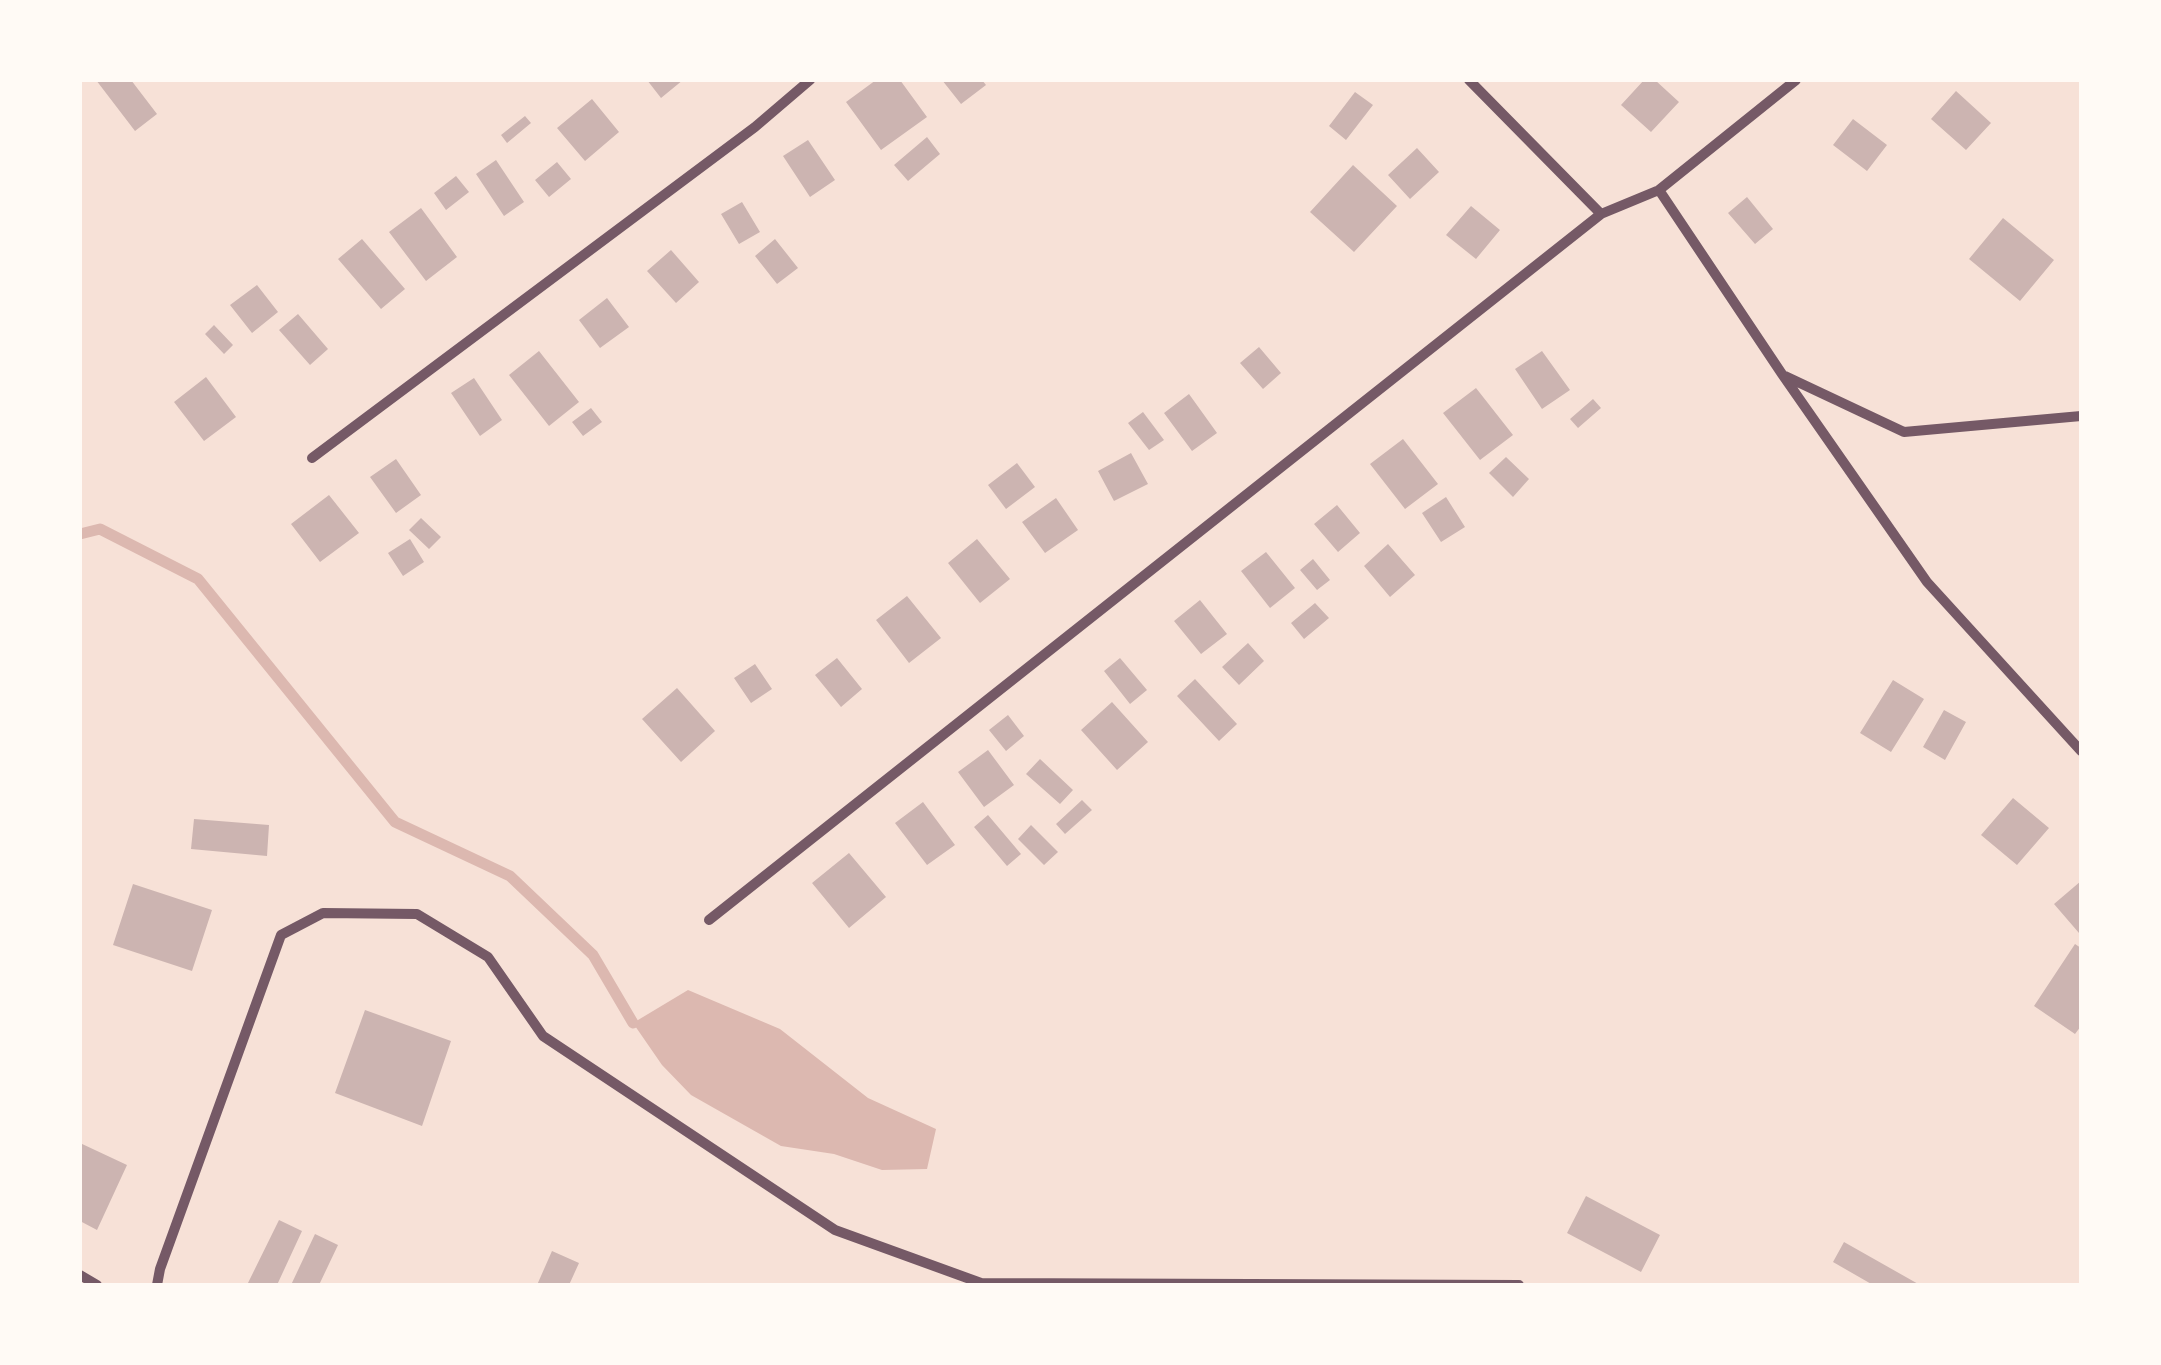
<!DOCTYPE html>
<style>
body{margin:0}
#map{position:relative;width:2161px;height:1365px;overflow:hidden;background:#f7e1d7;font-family:Mulish,sans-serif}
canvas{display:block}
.frame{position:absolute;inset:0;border:82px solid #fffaf5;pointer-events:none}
</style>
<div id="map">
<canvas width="2161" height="1365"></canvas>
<div class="frame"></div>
</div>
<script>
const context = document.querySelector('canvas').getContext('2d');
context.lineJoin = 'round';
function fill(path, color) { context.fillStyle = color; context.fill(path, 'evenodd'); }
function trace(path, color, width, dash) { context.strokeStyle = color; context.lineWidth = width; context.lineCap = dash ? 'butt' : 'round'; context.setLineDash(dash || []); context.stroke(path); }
const water = new Path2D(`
 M688,990l92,39 88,69 68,31 -9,40 -45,1 -48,-16 -53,-8 -90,-51 -29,-30 -29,-42z`);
const stream = new Path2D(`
 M80,534l20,-5 98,50 197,243 115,54 83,79 40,68`);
const building = new Path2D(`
 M96,80h35l26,34 -22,17z
 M647,80h36l-22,18z
 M876,80h24l27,37 -46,33 -35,-48z
 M942,80h40l4,5 -25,19z
 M1644,80h11l24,22 -28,30 -30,-27z
 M1956,91l35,32 -25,27 -35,-31z
 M1355,92l18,13 -27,35 -17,-14z
 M592,99l27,33 -34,29 -28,-33z
 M525,116l6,7 -24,20 -6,-8z
 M1853,119l34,26 -20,26 -34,-26z
 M927,137l13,17 -32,27 -14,-16z
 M808,140l27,40 -25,17 -27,-41z
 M1417,148l22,24 -29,27 -22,-24z
 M496,160l28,42 -20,14 -28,-42z
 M557,162l14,17 -22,18 -14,-17z
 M1353,165l44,41 -43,46 -44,-40z
 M456,176l13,16 -23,18 -12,-17z
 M1747,197l26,32 -18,15 -27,-31z
 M742,202l18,30 -21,12 -18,-30z
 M1471,206l29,24 -24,29 -30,-24z
 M421,208l36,49 -31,24 -37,-49z
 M2003,218l51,42 -34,41 -51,-42z
 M362,239l43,50 -24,20 -43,-50z
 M775,239l23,29 -21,16 -22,-28z
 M671,250l28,32 -23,21 -29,-32z
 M257,285l21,27 -26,21 -22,-28z
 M607,298l22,29 -29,21 -21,-28z
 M298,314l30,35 -18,16 -31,-35z
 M214,325l19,20 -9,9 -19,-20z
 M1259,347l22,26 -18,16 -23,-26z
 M539,351l40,51 -30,24 -40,-51z
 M1542,351l28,39 -28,19 -27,-40z
 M206,377l30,40 -32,24 -30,-39z
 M474,378l28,42 -22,16 -29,-43z
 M1476,388l37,47 -33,25 -37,-47z
 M1189,394l28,39 -25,18 -28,-38z
 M1593,399l8,9 -23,20 -8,-9z
 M591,408l11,14 -19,14 -11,-14z
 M1143,412l21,28 -15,10 -21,-27z
 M1403,439l35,45 -33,25 -35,-45z
 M1131,453l17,31 -34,17 -16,-30z
 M1506,457l23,22 -16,18 -24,-24z
 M396,459l25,36 -25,18 -26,-36z
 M1017,463l18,24 -29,22 -18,-24z
 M329,495l30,38 -39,29 -29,-38z
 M1446,497l19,30 -24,15 -19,-29z
 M1056,498l22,32 -33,23 -23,-31z
 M1337,505l23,28 -22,19 -24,-28z
 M421,518l20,19 -12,12 -20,-19z
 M410,539l14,23 -21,14 -15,-23z
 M977,539l33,40 -30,24 -32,-40z
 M1388,544l27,31 -25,22 -26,-31z
 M1266,552l29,36 -25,20 -29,-37z
 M1313,559l17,21 -13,10 -17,-20z
 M907,596l34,42 -32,25 -33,-43z
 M1200,600l27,34 -26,20 -27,-33z
 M1315,603l14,15 -25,21 -13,-16z
 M1248,643l16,18 -25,24 -17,-18z
 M837,658l25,31 -21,18 -26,-32z
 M1120,658l27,32 -17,14 -26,-33z
 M755,664l17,25 -21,14 -17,-25z
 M1195,679l42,45 -18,17 -42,-45z
 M1893,680l31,19 -33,53 -31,-19z
 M677,688l38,43 -34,31 -39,-43z
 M1112,702l36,40 -31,28 -36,-40z
 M1944,710l22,12 -21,38 -22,-13z
 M1008,715l16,21 -18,15 -17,-21z
 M988,750l26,35 -30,22 -26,-35z
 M1040,759l33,31 -13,14 -34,-30z
 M2013,798l36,30 -32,37 -36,-30z
 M1082,800l10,10 -27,24 -9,-10z
 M923,802l32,43 -28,20 -32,-42z
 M988,815l33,39 -14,12 -33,-39z
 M194,819l75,6 -2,31 -76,-7z
 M1031,825l27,27 -14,13 -26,-26z
 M849,853l37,44 -37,31 -37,-45z
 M2081,881v50l-2,2 -25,-29z
 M133,884l79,26 -20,61 -79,-26z
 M2075,944l6,4v78l-6,8 -41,-28z
 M365,1010l86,31 -29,85 -87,-33z
 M80,1143l47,22 -30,65 -17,-9z
 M1586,1196l74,39 -19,37 -74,-39z
 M279,1220l23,11 -25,54h-30z
 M315,1234l23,11 -19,40h-28z
 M1844,1242l76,43h-47l-40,-23z
 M552,1251l27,12 -10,22h-32z`);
const minor = new Path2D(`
 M1469,80l132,134
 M1659,190l123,184 145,208 154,169
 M1785,376l119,56 177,-16
 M312,458l443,-331 55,-47
 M709,920l892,-706 58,-24 137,-110
 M80,1275l17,10
 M157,1285l3,-16 121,-334 42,-22 94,1 71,43 55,79 292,194 146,53 538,2`);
fill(water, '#dcb8b0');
trace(stream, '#dcb8b0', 11);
fill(building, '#ccb4b1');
trace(minor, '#755966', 10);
</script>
